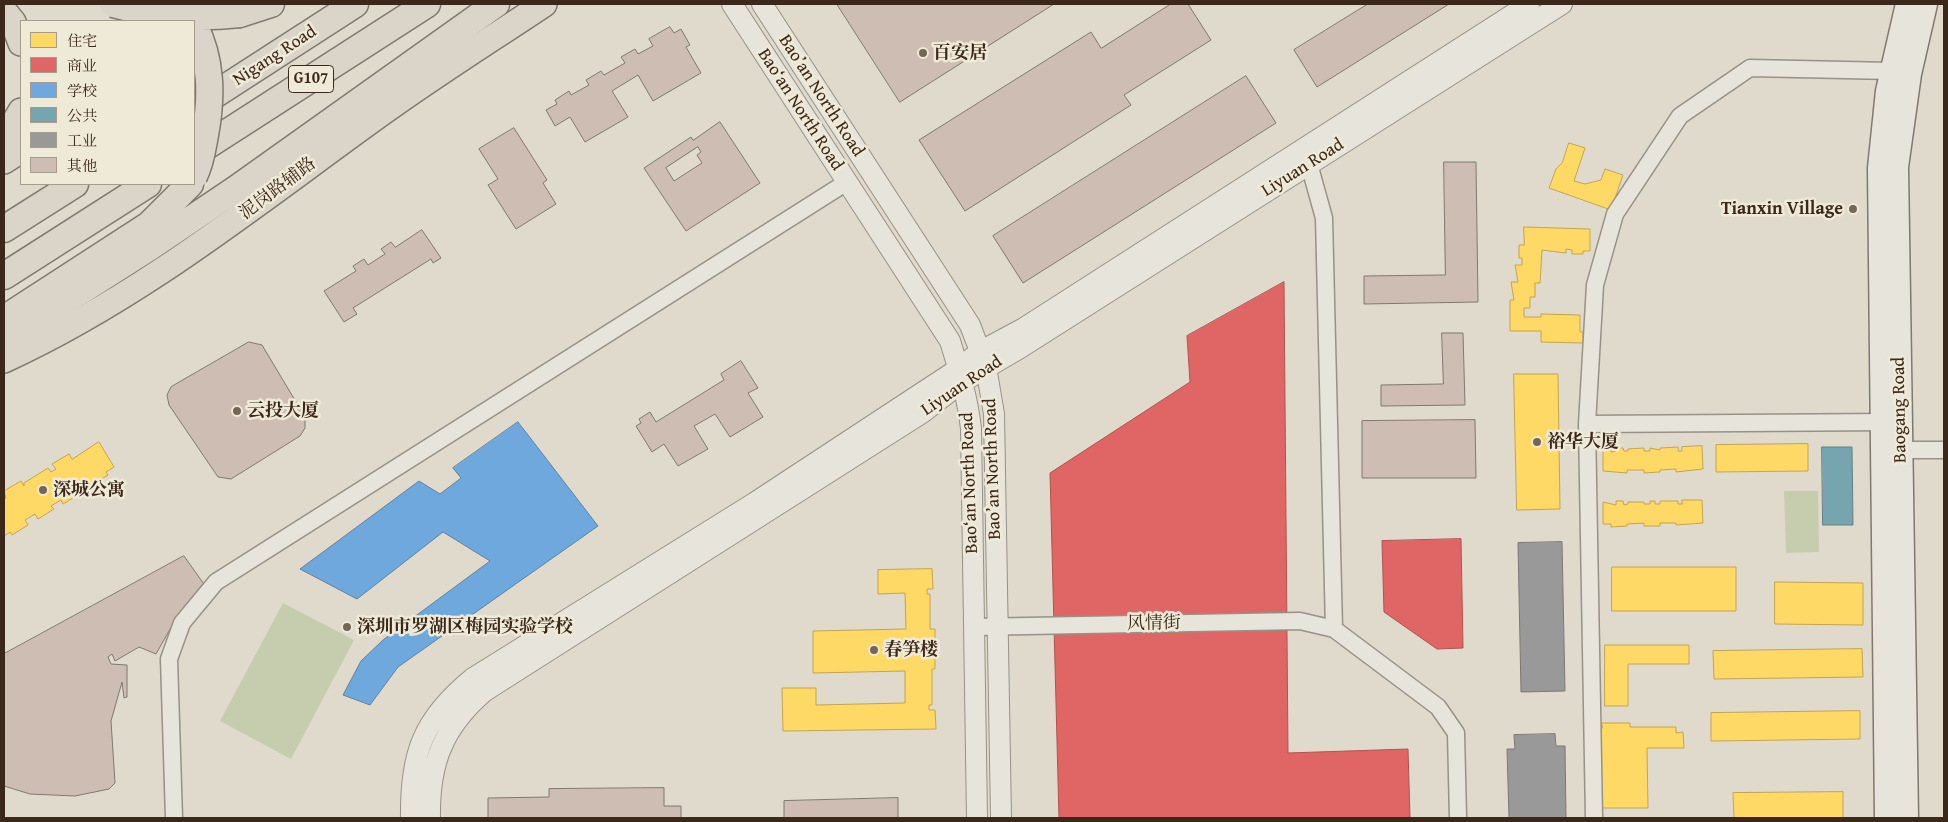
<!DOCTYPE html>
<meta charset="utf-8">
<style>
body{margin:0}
#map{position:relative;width:1948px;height:822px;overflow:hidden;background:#dfdacb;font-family:"Gentium Book Plus","Noto Serif SC",serif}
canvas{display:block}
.frame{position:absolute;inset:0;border:5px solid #3c281a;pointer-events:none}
.legend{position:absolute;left:20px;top:20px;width:175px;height:165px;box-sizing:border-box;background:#efead8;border:1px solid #a79c8c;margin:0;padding:6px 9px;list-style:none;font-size:15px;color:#3c281a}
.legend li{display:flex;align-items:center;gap:10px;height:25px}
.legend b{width:25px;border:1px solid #a79c8c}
</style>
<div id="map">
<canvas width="1948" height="822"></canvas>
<div class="frame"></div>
<ul class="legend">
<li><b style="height:14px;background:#ffd966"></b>住宅</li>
<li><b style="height:14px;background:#e06666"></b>商业</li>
<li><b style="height:14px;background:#6fa8dc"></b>学校</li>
<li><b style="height:14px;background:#76a5af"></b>公共</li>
<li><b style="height:14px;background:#999"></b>工业</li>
<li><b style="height:14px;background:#cdbdb3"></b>其他</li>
</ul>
</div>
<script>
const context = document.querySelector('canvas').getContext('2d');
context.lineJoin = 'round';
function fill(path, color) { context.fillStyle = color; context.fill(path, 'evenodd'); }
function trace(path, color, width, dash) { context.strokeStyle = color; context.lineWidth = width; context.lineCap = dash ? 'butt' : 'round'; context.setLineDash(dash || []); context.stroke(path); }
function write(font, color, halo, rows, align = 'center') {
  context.font = font + ' "Gentium Book Plus","Noto Serif SC",serif'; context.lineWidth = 5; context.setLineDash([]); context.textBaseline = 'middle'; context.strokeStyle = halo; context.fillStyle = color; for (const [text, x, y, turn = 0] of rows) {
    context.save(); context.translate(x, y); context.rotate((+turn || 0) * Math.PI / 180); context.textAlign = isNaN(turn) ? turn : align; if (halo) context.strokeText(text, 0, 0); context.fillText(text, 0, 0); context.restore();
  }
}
const green = new Path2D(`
 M1784,491h34l1,61 -33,1z
 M283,603l71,37 -63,119 -71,-38z`);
const homes = new Path2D(`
 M1569,143l16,5 -11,33 11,3 16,-4 4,-11 18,6 -12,35 -62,-22 7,-19 6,-6z
 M1524,227l66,2v22h-7v3h-11v-4l-6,-1v4l-24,-3 -2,33h-5v14h-5v11h-6v9h17v-3l39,1v17h3v11l-42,-1v-11h-31v-31h4l-3,-18h7l-3,-17h7v-7h-3v-13h5z
 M1514,374h44l2,135 -43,1z
 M99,442l15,25 -8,5 2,3 -21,13 -3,-5 -6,4 3,6 -18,11 -2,-4 -10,6 3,3 -16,10 -3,-5 -10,6 3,5 -16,10 -2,-3 -6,4v-37l2,-1 -2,-7 17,-10 3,5v-3l24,-15 3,4 5,-3 -4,-5 17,-10 3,5z
 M1808,444v27l-92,1v-27z
 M1702,446l1,23 -27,3v-3l-16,1v2l-16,1v-3h-17v3l-24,-2v-22h8v3l5,-1v-3h7l1,3h4v-2l16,-1v3h6v-3l10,2v-2l18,-1v4h4v-4z
 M1682,500h20l1,23 -27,2v-2h-16v3h-16v-3l-17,1v2l-16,1v-3h-8v-22l13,3v-4h7l1,4 4,-1v-2h16v2h6v-3h5v3h5v-3h18v3h4z
 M1458,544v27h-19l1,10 16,-1 1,32h-21l-1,-9h-14v-7h-10v4l-20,1v-4h-6v-17l4,-1 -1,-34z
 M1612,567h124v44h-124z
 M932,569l1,20h-6v5h3v35h5v40h-3v36h-3v5h6l1,19 -153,2 -1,-43h34v17l89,-2v-32l-92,2v-42l93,-2 -1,-36 -27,1v-24z
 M1775,582l88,1v42l-88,-1z
 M1605,645h84v19h-61v42h-23z
 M1862,649l1,28 -149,2 -1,-28z
 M1860,711v28l-149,2v-28z
 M1602,723h28v4h46v6l7,-1 1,16h-37l1,60h-50v-80h4z
 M1843,792v26h-109l-1,-25z`);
const shops = new Path2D(`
 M1284,282l4,471 120,-4 2,69h-351l-9,-345 140,-91 -3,-46z
 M1461,539l2,109 -26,1 -53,-37 -2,-71z`);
const schools = new Path2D(`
 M518,422l80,104 -200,141 -28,38 -27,-10 18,-34 22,-21 107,-79 -47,-29 -86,67 -57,-30 119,-88 21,13 21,-16 -8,-10z`);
const public = new Path2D(`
 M1822,447h30l1,78h-30z`);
const industry = new Path2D(`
 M1562,542l3,149 -44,1 -3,-149z
 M1555,734l1,12h9l1,72h-57l-2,-69h8l-1,-14z`);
const building = new Path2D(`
 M837,4h217l-154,98z
 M1171,4h17l23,36 -87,55 7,10 -166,106 -46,-71 172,-108 10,16z
 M1368,4h81l-132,83 -23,-37z
 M670,27l4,6 7,-4 9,16 -4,2 15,26 -48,28 -15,-26 -26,16 16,26 -43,25 -15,-25 -15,9 -9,-16 11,-6 -2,-4 14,-9 2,4 18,-10 -3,-5 15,-9 3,4 21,-12 -4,-6 14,-8 3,5 15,-8 -4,-7z
 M1246,76l30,47 -253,160 -30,-47z
 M720,122l40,61 -74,48 -42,-63 47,-31 2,3zM698,147l3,5 -4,3 5,8 -28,18 -8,-13z
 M514,128l33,52 -4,3 13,21 -40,25 -28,-44 10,-6 -19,-30z
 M1444,162h32l2,140 -114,2v-28l81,-1z
 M422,230l19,28 -8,5 -2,-4 -78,49 4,6 -13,8 -20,-31 32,-20 -3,-5 11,-7 4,6 17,-11 -4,-5 10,-7 4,5z
 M1442,333h21l2,72 -84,1v-21l62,-1z
 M249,342l13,3 43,72v11l-5,8 -69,43 -13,-2 -49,-72 -2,-10 4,-8z
 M741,361l17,27 -10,5 15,24 -33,20 -15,-23 -21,12 14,23 -30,17 -14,-22 -12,8 -16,-26 5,-3 -2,-4 11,-7 6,10 68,-42 -3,-6z
 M1475,420l1,58h-114v-57z
 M184,556l22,31 -33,37 -17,30 -17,-7 -24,14 -3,-7 -4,3 3,7 16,1v32l-3,1 -2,-16 -11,39 4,62 -6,6 -34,7 -45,-2 -26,-8v-132z
 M664,788v18h17v12h-193v-20l61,-1v-8z
 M898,798v20h-114v-17z`);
const minor = new Path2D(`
 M1303,155l6,9 15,54 10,411 104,78 18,26 2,85
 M1587,424l306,-2
 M1892,450h52
 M973,627l327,-6 34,8
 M174,818l-5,-159 13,-36 34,-41 631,-400
 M1594,818l-7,-394 8,-139 20,-71 65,-98 70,-48 142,3`);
const tertiary = new Path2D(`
 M732,4l218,337c9,29 18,58 21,88l6,389
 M762,4l208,321 16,42 8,47 7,404
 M411,818c-1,-65 12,-99 62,-140l281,-175 204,-134 23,-18 43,-23 505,-324
 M430,818c-1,-55 13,-91 55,-127l437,-278 40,-31 58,-34 542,-344`);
const secondary = new Path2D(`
 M1886,818l-7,-650 8,-77 20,-87
 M1907,818l-10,-651 13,-93 16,-70`);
const primary = new Path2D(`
 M4,11l9,11 8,21
 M4,140l17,-29
 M4,161l17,-11
 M4,360c131,-60 245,-151 361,-235 58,-43 119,-81 179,-121`);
const trunk = new Path2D(`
 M240,14l31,-10
 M194,108l161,-104
 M194,154l233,-150
 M4,229l71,-45
 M4,276l144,-92
 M4,319l145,-94 41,-41
 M4,344l36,-27 110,-70 86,-58 260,-185`);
const trunkBridge = new Path2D(`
 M113,4c44,12 82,15 127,10
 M194,25c18,35 18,72 11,110 -3,15 -4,27 -11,41`);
const markers = [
 [923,53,5,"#756658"],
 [1853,209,5,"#756658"],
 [237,411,5,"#756658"],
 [1537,442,5,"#756658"],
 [43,490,5,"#756658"],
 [347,627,5,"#756658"],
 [874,650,5,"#756658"]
];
const shields = [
 [311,79,45]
];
const shieldNames = [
 ["G107",311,79]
];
const poiNames = [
 ["百安居",933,53],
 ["Tianxin Village",1843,209,"right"],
 ["云投大厦",247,411],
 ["裕华大厦",1547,442],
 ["深城公寓",53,490],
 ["深圳市罗湖区梅园实验学校",357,627],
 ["春笋楼",884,650]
];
const streetNames = [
 ["Nigang Road",275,56,-33],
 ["Bao’an North Road",821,96,57],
 ["Bao‘an North Road",800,110,57],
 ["Liyuan Road",1303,168,-32],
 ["泥岗路辅路",278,189,-37],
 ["Liyuan Road",962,386,-34],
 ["Baogang Road",1900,410,-91],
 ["Bao’an North Road",993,469,-92],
 ["Bao‘an North Road",970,483,-92],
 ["风情街",1154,624,-1]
];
fill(green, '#c6cdae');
fill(homes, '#ffd966');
trace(homes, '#c4a44f', 1);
fill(shops, '#e06666');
trace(shops, '#af534f', 1);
fill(schools, '#6fa8dc');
trace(schools, '#6082a2', 1);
fill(public, '#76a5af');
trace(public, '#658082', 1);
fill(industry, '#999');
trace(industry, '#7d7773', 1);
fill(building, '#cdbdb3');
trace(building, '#7f7970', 1);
trace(minor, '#979187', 19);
trace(tertiary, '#979187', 22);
trace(secondary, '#7f7970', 25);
trace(primary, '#7f7970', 28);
trace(trunk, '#7f7970', 29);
trace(minor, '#e7e4dc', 16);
trace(tertiary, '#e7e4dc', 20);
trace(secondary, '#e7e4dc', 22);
trace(primary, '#dbd4c8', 25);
trace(trunk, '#dbd4c8', 26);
trace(trunkBridge, '#7f7970', 29, []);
trace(trunkBridge, '#dbd4c8', 26);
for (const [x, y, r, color] of markers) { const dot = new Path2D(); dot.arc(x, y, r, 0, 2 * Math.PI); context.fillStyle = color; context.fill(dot); trace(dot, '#efead8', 2); }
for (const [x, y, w] of shields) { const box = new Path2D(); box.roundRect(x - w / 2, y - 13.5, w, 27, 4); context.fillStyle = '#efead8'; context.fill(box); trace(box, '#3c281a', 1); }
write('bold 16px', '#3c281a', null, shieldNames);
write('bold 18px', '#3c281a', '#efead8', poiNames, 'left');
write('18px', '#3c281a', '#efead8', streetNames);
</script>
